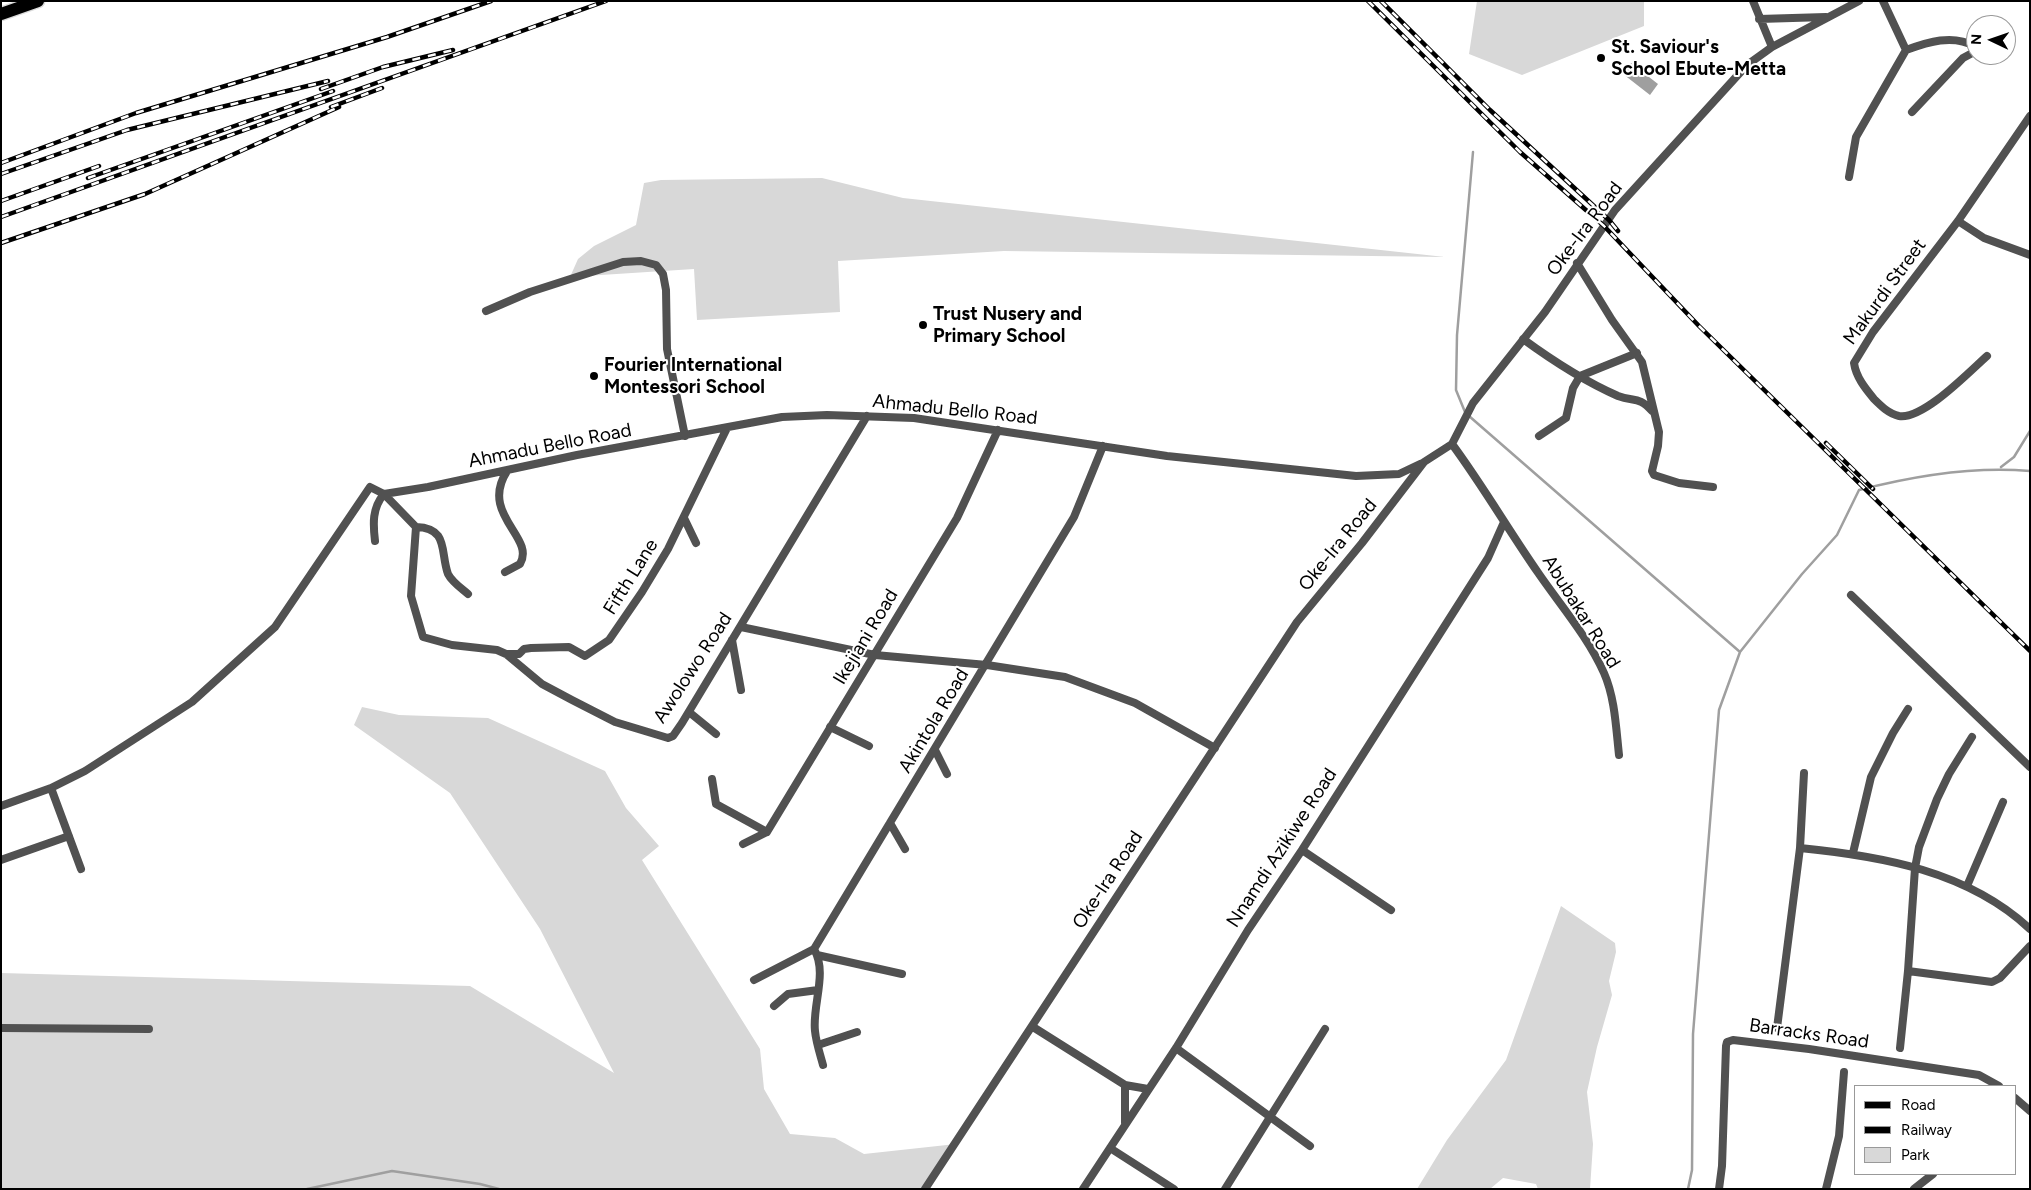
<!DOCTYPE html>
<style>
body{margin:0}
#map{position:relative;width:2031px;height:1190px;overflow:hidden;background:#fff;font-family:Figtree,sans-serif}
canvas{display:block}
.frame{position:absolute;inset:0;border:2px solid #000;pointer-events:none}
.legend{position:absolute;left:1854px;top:1085px;width:162px;height:90px;box-sizing:border-box;background:#fff;border:1px solid #999;margin:0;padding:6px 9px;list-style:none;font-size:15px;color:#000}
.legend li{display:flex;align-items:center;gap:10px;height:25px}
.legend b{width:25px;border:1px solid #999}
.north{position:absolute;left:1966px;top:15px;width:50px;height:50px;box-sizing:border-box;background:#fff;border:1px solid #999;border-radius:50%;rotate:273deg;font-size:14px;font-weight:700;line-height:20px;text-align:center;color:#000}
.north::after{content:'';display:block;margin:auto;width:18px;height:22px;background:#000;clip-path:polygon(50% 0,100% 100%,50% 72%,0 100%)}
</style>
<div id="map">
<canvas width="2031" height="1190"></canvas>
<div class="frame"></div>
<ul class="legend">
<li><b style="height:6px;background:#000"></b>Road</li>
<li><b style="height:6px;background:#000"></b>Railway</li>
<li><b style="height:14px;background:#d8d8d8"></b>Park</li>
</ul>
<div class="north">N</div>
</div>
<script>
const context = document.querySelector('canvas').getContext('2d');
context.lineJoin = 'round';
function fill(path, color) { context.fillStyle = color; context.fill(path, 'evenodd'); }
function trace(path, color, width, dash) { context.strokeStyle = color; context.lineWidth = width; context.lineCap = dash ? 'butt' : 'round'; context.setLineDash(dash || []); context.stroke(path); }
function write(font, color, halo, rows, align = 'center') {
  context.font = font + ' Figtree,sans-serif'; context.lineWidth = 4; context.setLineDash([]); context.textBaseline = 'middle'; context.strokeStyle = halo; context.fillStyle = color; for (const [text, x, y, turn = 0] of rows) {
    context.save(); context.translate(x, y); context.rotate((+turn || 0) * Math.PI / 180); context.textAlign = isNaN(turn) ? turn : align; if (halo) context.strokeText(text, 0, 0); context.fillText(text, 0, 0); context.restore();
  }
}
const green = new Path2D(`
 M1477,1h167v25l-122,49 -53,-21z
 M822,178l81,20 542,59 -441,-6 -166,10 2,51 -143,8 -3,-51 -124,8 8,-18 16,-13 42,-21 8,-42 17,-3z
 M362,707l37,8 89,3 117,53 21,37 33,38 -17,14 118,189 4,40 26,45 45,4 29,16 92,-10 -28,45h-927v-216l469,13 144,87 -74,-144 -90,-136 -96,-68z
 M1561,906l54,37 1,9 -7,29 3,14 -15,52 -10,45 6,52 -3,45h-52l-2,-5 -33,-6 -13,11h-73l30,-49 59,-80z`);
const water = new Path2D(`
 M1631,63l27,21 -8,11 -27,-21z`);
const stream = new Path2D(`
 M1465,412l-9,-22 1,-55 16,-183
 M1469,416l271,236
 M2001,467l13,-10 16,-26
 M307,1189l85,-18 88,13 19,5
 M1688,1189l4,-19 1,-136 26,-324 21,-58 62,-78 35,-39 22,-45c54,-14 115,-24 171,-19`);
const minor = new Path2D(`
 M1753,1l19,46
 M1883,1l23,49
 M1759,19l67,-2
 M1849,177l7,-40 50,-87c22,-8 46,-16 69,-4l1,5 -13,7 -51,54
 M1958,221l26,17 46,17
 M1577,263l35,57 30,42 17,70 -1,14 -6,25 2,4 25,8 34,4
 M486,311l44,-19 93,-30 18,-1 15,4 7,9 3,16 1,59 18,87
 M1523,339c30,22 61,42 95,57 16,6 21,0 34,15
 M1987,356c-18,16 -64,64 -88,60 -10,-2 -18,-10 -25,-17 -9,-11 -18,-22 -20,-36l19,-31 85,-111 72,-105
 M1539,436l27,-18 7,-30 7,-12 57,-23
 M1452,444c31,42 57,87 87,130 22,32 49,63 65,99 11,25 12,55 15,82
 M684,518l12,25
 M416,527c33,1 24,25 32,47 4,8 13,14 20,20
 M375,541c-2,-17 -3,-33 9,-47l44,-7 149,-32 205,-38 45,-2 87,3 253,38 189,20 43,-2 21,-10
 M505,572l15,-8c16,-27 -41,-49 -13,-93
 M1851,595l179,172
 M741,627l134,28 112,10 78,12 70,26 80,45
 M732,640l9,50
 M506,654h13l5,-5 7,-1 38,-1 16,9 24,-16 33,-48 26,-43 59,-121
 M689,712l27,22
 M830,727l39,19
 M1972,737l-23,37 -12,25 -18,48 -4,21 -7,103 84,11 8,-4 30,-32
 M935,750l12,24
 M712,779l4,25 51,28
 M51,788l30,81
 M1,806l50,-18 34,-17 107,-69 83,-75 95,-140 14,7 32,33 -5,69 12,41 29,8 45,5 9,4 36,30 30,16 43,22 53,16 5,-2 9,-13 185,-307
 M890,823l15,26
 M743,844l24,-12 190,-314 41,-88
 M1800,848c81,8 168,23 230,81
 M1302,850l89,60
 M1853,853l18,-76 22,-44 15,-24
 M1,860l68,-24
 M1967,886l36,-84
 M814,949c14,24 -2,56 1,82 1,11 5,23 8,34
 M817,955l85,19
 M754,980l60,-31 260,-432 29,-71
 M774,1006l14,-12 30,-4
 M1033,1027l92,58 23,4
 M1,1028l148,1
 M1777,1028l23,-180 4,-75
 M818,1045l39,-13
 M1176,1048l134,98
 M1900,1048l8,-77
 M1125,1085v38
 M2015,1098l15,13
 M1110,1148l64,41
 M925,1189l372,-567 65,-79 62,-81 28,-18 21,-41 72,-91 70,-102 132,-145 25,-18 87,-46
 M1083,1189l93,-141 72,-118 54,-80 186,-292 16,-36
 M1225,1189l100,-160
 M1719,1189l3,-23 4,-120 1,-4 6,-2 76,9 170,26 20,11
 M1826,1189l13,-53 5,-64
 M1914,1189l19,-15`);
const primary = new Path2D(`
 M1,14l37,-13`);
const rail = new Path2D(`
 M1368,1l152,151 84,74 95,100 331,325
 M1381,1l109,109 119,110 9,11
 M321,89l62,-22 70,-17
 M331,107l51,-19
 M1,163l135,-50 251,-76 104,-36
 M1,174l126,-44 201,-49
 M88,178l245,-87
 M1,201l98,-35
 M1,217l605,-216
 M1,243l144,-49 194,-87
 M1826,443l47,46`);
const markers = [
 [1601,58,5,"#000"],
 [923,325,5,"#000"],
 [594,376,5,"#000"]
];
const poiNames = [
 ["St. Saviour's",1611,47],
 ["School Ebute-Metta",1611,69],
 ["Trust Nusery and",933,314],
 ["Primary School",933,336],
 ["Fourier International",604,365],
 ["Montessori School",604,387]
];
const streetNames = [
 ["Oke-Ira Road",1585,229,-53],
 ["Makurdi Street",1885,292,-54],
 ["Ahmadu Bello Road",955,410,6],
 ["Ahmadu Bello Road",550,446,-11],
 ["Oke-Ira Road",1338,545,-51],
 ["Fifth Lane",631,577,-58],
 ["Abubakar Road",1581,612,58],
 ["Ikejiani Road",866,637,-59],
 ["Awolowo Road",693,668,-57],
 ["Akintola Road",934,721,-59],
 ["Nnamdi Azikiwe Road",1282,848,-57],
 ["Oke-Ira Road",1108,880,-57],
 ["Barracks Road",1809,1034,8]
];
fill(green, '#d8d8d8');
fill(water, '#9f9f9f');
trace(stream, '#9f9f9f', 2.5);
trace(primary, '#dbdbdb', 15);
trace(minor, '#515151', 8);
trace(primary, '#000', 12);
trace(rail, '#000', 4.5);
trace(rail, '#fff', 2.5, [8]);
for (const [x, y, r, color] of markers) { const dot = new Path2D(); dot.arc(x, y, r, 0, 2 * Math.PI); context.fillStyle = color; context.fill(dot); trace(dot, '#fff', 2); }
write('bold 19px', '#000', '#fff', poiNames, 'left');
write('19px', '#000', '#fff', streetNames);
</script>
